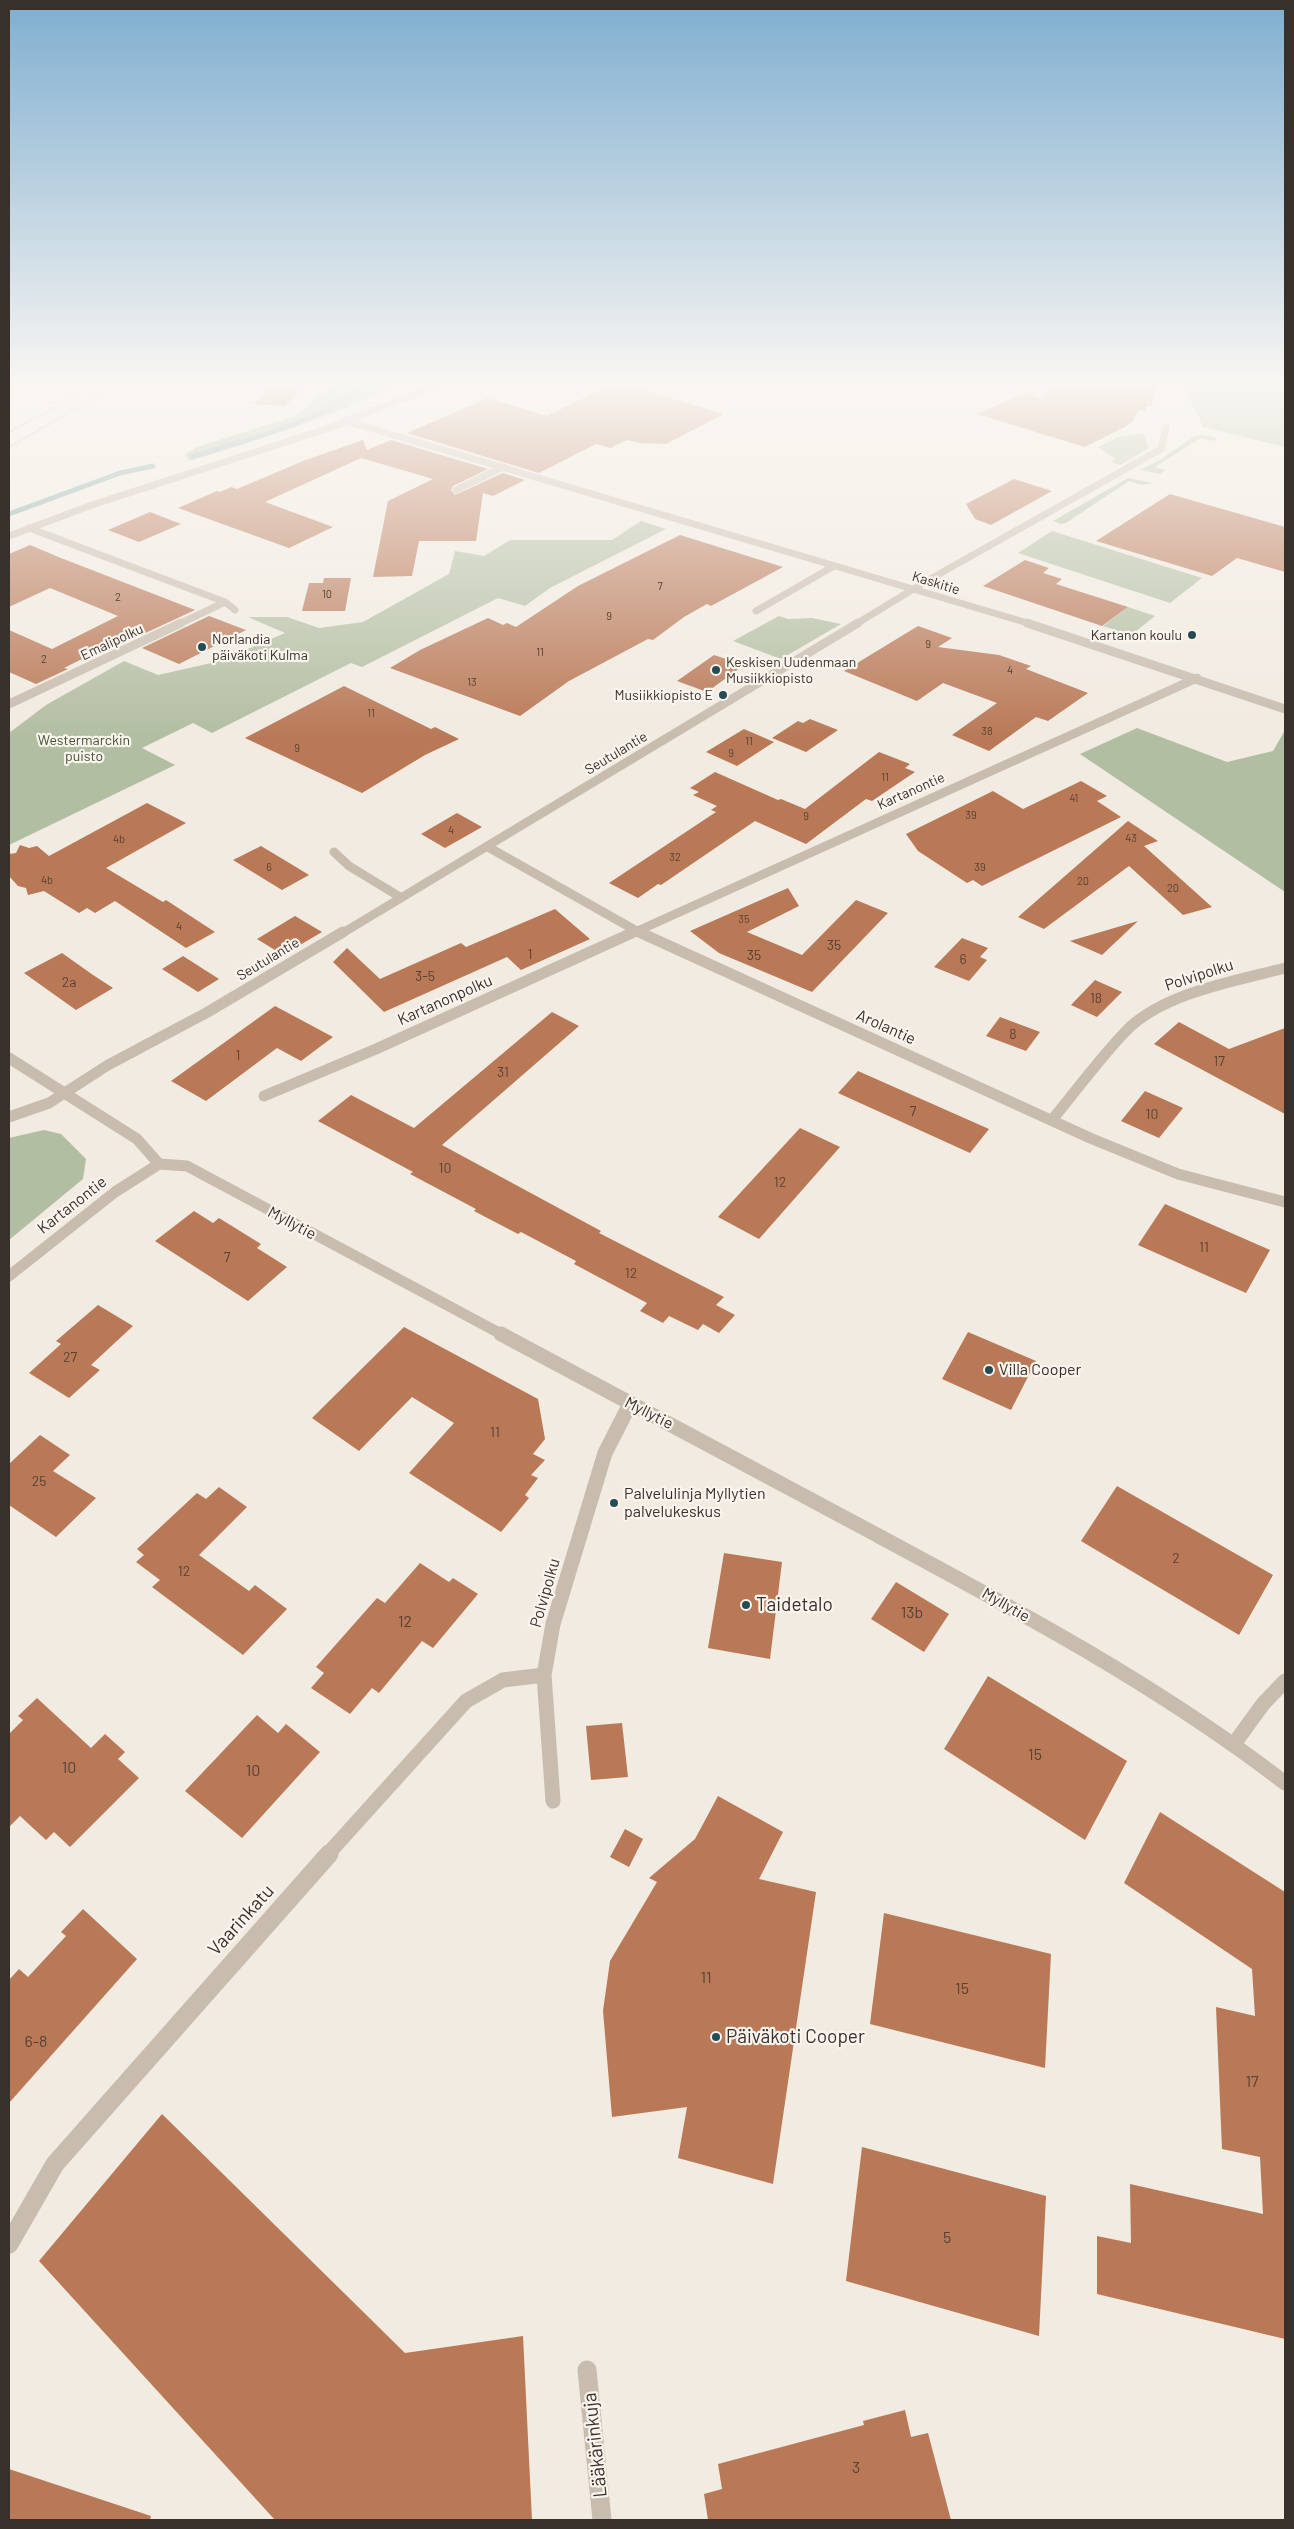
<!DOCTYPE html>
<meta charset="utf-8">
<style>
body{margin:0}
#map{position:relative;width:1294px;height:2529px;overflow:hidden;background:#f1ebe1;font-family:Barlow,sans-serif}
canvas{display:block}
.frame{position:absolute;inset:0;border:10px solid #37302b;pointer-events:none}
</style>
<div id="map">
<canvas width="1294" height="2529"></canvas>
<div class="frame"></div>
</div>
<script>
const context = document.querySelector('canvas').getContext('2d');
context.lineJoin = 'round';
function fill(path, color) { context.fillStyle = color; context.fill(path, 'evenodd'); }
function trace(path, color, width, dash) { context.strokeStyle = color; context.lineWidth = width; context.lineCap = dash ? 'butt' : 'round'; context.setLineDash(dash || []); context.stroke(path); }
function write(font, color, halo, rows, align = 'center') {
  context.font = font + ' Barlow,sans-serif'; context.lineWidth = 4.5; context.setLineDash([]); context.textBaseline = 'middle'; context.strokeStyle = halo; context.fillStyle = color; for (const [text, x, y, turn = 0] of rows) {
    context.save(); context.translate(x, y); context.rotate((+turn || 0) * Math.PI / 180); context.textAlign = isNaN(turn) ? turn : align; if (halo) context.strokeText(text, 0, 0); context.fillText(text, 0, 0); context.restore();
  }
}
const green = new Path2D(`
 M339,384h49v6c-65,29 -131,51 -199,71l-4,-7 12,-7 101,-32 19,-19z
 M1180,384h105v63l-82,-20 -7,-16z
 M1143,433l6,15 -29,17 -9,-3 4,-3 -17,-12 20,-10z
 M1196,435l16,1 6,3 -5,2 -12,-3 -46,29 10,3 -5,4 -20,-4 20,-10z
 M1128,478l25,5 -11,2 -13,-4 -63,42 -5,1 -8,-3z
 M641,521l25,8 -116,59 -25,18 -27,-8 -136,69 -11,-4 -139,70 -19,-10 -51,25 33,17 -166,80v-112l37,-28 78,-44 34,14 62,-14 65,-28 -37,-16h39l32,11 44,-6 86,-48 6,-23 29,5 26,-16h102z
 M1052,531l19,6 131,41 -32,25 -152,-50z
 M1128,607l27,9 -24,19 -28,-9z
 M779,616l9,3 24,-1 29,6 -60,35 -48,-18z
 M1137,728l90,34 46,-11 12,-21v162l-205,-138z
 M44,1130l17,4 25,25 -3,20 -74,61v-102z`);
const stream = new Path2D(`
 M193,456c60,-18 122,-32 172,-72
 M9,514l111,-41 33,-7`);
const building = new Path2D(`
 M275,384h33l-23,22 -32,-2z
 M612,384h12l100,30 -58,30 -27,-1 -12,-3 -17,8 -14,-4 -57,29 -132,-40 81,-35 59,18z
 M1049,384h106l-3,22h-6l-1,5 -7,-1 -4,10 -9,7 -40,20 -108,-33 49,-21 17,7z
 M363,440l4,10 24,-10 97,29 -35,17 -2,4 4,5 48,-22 22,7 -32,16 -10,-3 -7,48h-57l-7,35 -39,1 15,-76 45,-22 -72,-21 -96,44 68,25 -44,21 -111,-40 39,-17 3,1 11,-5 6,2 66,-28z
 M1014,479l38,12 -61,34 -16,-6 -9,-15z
 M1170,494l115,33v45l-48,-14 -25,18 -116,-35z
 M150,512l31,12 -42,18 -31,-12z
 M680,535l103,32 -72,39 -4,-2 -23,13 -31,23 -5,-1 -79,42 -49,35 -130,-48 30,-18 68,-32 15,7 4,-2 9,4 62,-41z
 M30,545l31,13 134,52 -69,32 -6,-2 -56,28 4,1 -32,15 -27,-12v-42l43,19 66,-33 -68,-28 -41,19v-53z
 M1025,560l24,8 -6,5 19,6 -6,5 72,23 -26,19 -119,-40z
 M324,578h27l-6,33h-43l7,-28h14z
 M209,616l37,14 -67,34 -37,-16z
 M918,626l34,12 -14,9 61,8 32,11 -5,3 62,24 -40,28 -12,-4 -47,34 -37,-16 45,-32 -54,-20 -26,18 -73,-30z
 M714,655l30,10 -37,27 -30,-11z
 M344,686l87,43 4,-2 24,12 -34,16 -63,38 -117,-55z
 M810,719l28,11 -32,22 -34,-14 26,-17 5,2z
 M744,729l30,13 -37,24 -31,-14z
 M879,752l31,12 -5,4 10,4 -43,29 -6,-2 -60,45 -51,-23 -94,64 -3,-1 -20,14 -29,-15 107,-71 -5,-2 6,-4 -24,-11 6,-3 -9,-4 25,-16 63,28 3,-1 24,10z
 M1081,781l26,15 -10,5 24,16 -139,69 -9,-6 -6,3 -49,-32 -12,-17 87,-43 30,18z
 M147,803l39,20 -80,45 57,34 3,-2 49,32 -29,16 -71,-47 -20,12 -8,-5 -8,5 -35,-22 -16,4 -2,-7 -8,-2 -9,-10v-22l7,-1 4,-8 9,3 8,-2 12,10z
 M457,813l25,14 -37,21 -24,-14z
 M1128,821l30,20 -14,5 68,61 -29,8 -54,-49 -85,63 -26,-12z
 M261,846l30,18 18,11 -27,15 -49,-30z
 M788,888l11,18 -52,26 55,23 54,-55 32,13 -76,79 -93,-39 -29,-22z
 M555,909l35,30 -69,31 -14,-13 -123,55 -51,-50 14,-14 33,31 81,-36 5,4z
 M295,916l27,16 -39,23 -26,-16z
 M1138,921l-36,34 -32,-14z
 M962,938l26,10 -8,9 7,3 -18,21 -35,-14z
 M62,953l31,22 20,13 -37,22 -52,-37z
 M183,956l36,23 -21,13 -36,-23z
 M1095,980l27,12 -25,25 -26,-12z
 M275,1006l58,31 -32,24 -24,-13 -71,53 -35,-20z
 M552,1012l27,14 -137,119 159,86 -2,2 125,64 -8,8 19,10 -16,18 -16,-9 -5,6 -29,-14 -6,7 -23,-12 7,-8 -73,-39 2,-3 -55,-29 -3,2 -44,-23 2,-2 -66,-35 3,-2 -95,-51 33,-26 63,33z
 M1000,1017l40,15 -14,19 -40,-15z
 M1179,1022l50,27 56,-21v86l-131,-70z
 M858,1071l131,58 -19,24 -132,-60z
 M1145,1091l38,17 -24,30 -38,-17z
 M800,1128l40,19 -81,92 -41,-22z
 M1165,1204l105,46 -24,43 -108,-48z
 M194,1211l19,12 6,-5 42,26 -4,4 30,19 -39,34 -93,-60z
 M98,1305l35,21 -42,39 9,5 -31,28 -40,-25 32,-29 -5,-3z
 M404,1327l134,72 7,40 -12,15 12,6 -14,15 7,3 -13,17 4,3 -28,34 -92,-59 45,-50 -42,-26 -53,54 -47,-33z
 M968,1332l68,29 -25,49 -69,-31z
 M40,1435l30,20 -17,16 43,27 -40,39 -47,-32v-41z
 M1117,1486l156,89 -34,60 -158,-94z
 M219,1487l28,20 -48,48 50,36 6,-6 32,24 -44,46 -91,-68 8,-7 -24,-18 8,-7 -7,-6 60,-56 9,6z
 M724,1553l58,9 -12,97 -62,-11z
 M420,1563l29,19 4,-4 25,16 -45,54 -11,-7 -43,52 -7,-5 -22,26 -39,-26 13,-15 -8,-6 61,-69 8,5z
 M896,1582l53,32 -25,38 -53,-33z
 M988,1676l139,85 -42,79 -141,-91z
 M37,1698l54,50 14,-14 20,18 -7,7 21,19 -69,69 -16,-15 -8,8 -26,-24 -11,11v-93l14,-14 -5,-4z
 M257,1715l21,18 8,-9 34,28 -78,86 -57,-47z
 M622,1723l6,54 -37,3 -5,-54z
 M718,1796l65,36 -24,47 57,13 -43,292 -95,-26 9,-51 -75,10 -9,-106 7,-50 47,-79 -8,-4 46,-39z
 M1160,1812l125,80v447l-188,-45v-58l34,7 -1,-59 133,30 -3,-57 -38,-8 -6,-142 39,9 -3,-47 -128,-86z
 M625,1829l18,10 -14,28 -19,-10z
 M83,1909l54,50 -128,144v-123l10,-11 9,8 38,-41 -5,-4z
 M884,1913l167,41 -6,114 -175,-44z
 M162,2114l243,239 118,-17 9,184h-257l-236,-259z
 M862,2147l184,49 -7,140 -193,-55z
 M905,2410l6,27 17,-4 23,87h-243l-4,-26 18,-5 -4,-25 146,-39 -1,-4z
 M9,2469l142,47 -1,4h-141z`);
const minorFar4 = new Path2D(`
 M456,490l47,-23
 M29,528l196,74 10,8
 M756,611l78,-45
 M179,624l46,-22
 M856,624l69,-42 236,-133 5,-22`);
const minorFar3 = new Path2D(`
 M9,704l172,-81
 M488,847l154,87
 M334,852l15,14 51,31
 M341,934l517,-311
 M631,934l566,-256`);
const minorFar2 = new Path2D(`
 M639,932l451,206 88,36 107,28
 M264,1096l112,-47 258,-117
 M9,1117l40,-14 59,-38 98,-52 137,-81
 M1052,1120c24,-29 47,-61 74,-89 37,-38 109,-50 159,-63
 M159,1164l28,2 316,169`);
const minorFar1 = new Path2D(`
 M501,1334c125,67 251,134 376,201 140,75 282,151 408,248
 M1234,1744l29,-40 22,-23
 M553,1801l-9,-126 9,-51 52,-171 25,-49
 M327,1855l139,-154 37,-21 41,-5`);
const minor = new Path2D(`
 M9,2244l46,-80 274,-310
 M587,2370l15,150`);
const tertiaryFar2 = new Path2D(`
 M346,421l685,203
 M9,536l83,-31 237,-77 111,-44`);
const tertiaryFar1 = new Path2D(`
 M1027,623l258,86`);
const tertiary = new Path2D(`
 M9,1058l128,81 22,25 -44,28 -106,84`);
const rail = new Path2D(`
 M9,432l89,-48
 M9,447l110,-63`);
const markers = [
 [1192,635,5,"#254c54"],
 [202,647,5,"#254c54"],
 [716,670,5,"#254c54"],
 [723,695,5,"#254c54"],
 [989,1370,5,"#254c54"],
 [614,1503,5,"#254c54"],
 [746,1605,5,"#254c54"],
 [716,2037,5,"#254c54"]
];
const farNumbernames = [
 ["7",660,586],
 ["10",327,594],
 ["2",118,597],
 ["9",609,616],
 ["9",928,644],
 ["11",540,652],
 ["2",44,659],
 ["4",1010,670],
 ["13",472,682],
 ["11",371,713],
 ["38",987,731],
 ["11",749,741],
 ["9",297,748],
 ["9",731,753],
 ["11",885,777],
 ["41",1074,798],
 ["39",971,815],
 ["9",806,816],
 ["4",451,830],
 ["43",1131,838],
 ["4b",119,839],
 ["32",675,857],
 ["6",269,867],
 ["39",980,867],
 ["4b",47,880],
 ["20",1083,881],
 ["20",1173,888],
 ["35",744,919],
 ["4",179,926]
];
const farStreetnames = [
 ["Kaskitie",936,583,17],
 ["Emalipolku",112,642,-25],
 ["Seutulantie",616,753,-31],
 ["Kartanontie",911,791,-24],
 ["Seutulantie",268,959,-31]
];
const farPoinames = [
 ["Kartanon koulu",1182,635],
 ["Norlandia",212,639,"left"],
 ["päiväkoti Kulma",212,655,"left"],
 ["Keskisen Uudenmaan",726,662,"left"],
 ["Musiikkiopisto",726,678,"left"],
 ["Musiikkiopisto E",713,695]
];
const farParknames = [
 ["Westermarckin",84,740],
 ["puisto",84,756]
];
const numberNames = [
 ["35",834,945],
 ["1",530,954],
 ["35",754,955],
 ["6",963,959],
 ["3-5",425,976],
 ["2a",69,982],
 ["18",1096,998],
 ["8",1013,1034],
 ["1",238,1055],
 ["17",1219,1061],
 ["31",503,1072],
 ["7",913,1111],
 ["10",1152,1114],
 ["10",445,1168],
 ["12",780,1182],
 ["11",1204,1247],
 ["7",227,1257],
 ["12",631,1273],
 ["27",70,1357],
 ["11",495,1432],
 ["25",39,1481],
 ["2",1176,1558],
 ["12",184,1571]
];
const streetNames = [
 ["Polvipolku",1199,975,-18],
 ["Kartanonpolku",445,1000,-24],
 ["Arolantie",886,1027,24],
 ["Kartanontie",72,1205,-38],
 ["Myllytie",292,1223,28],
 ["Myllytie",649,1413,27],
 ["Polvipolku",545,1593,-74],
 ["Myllytie",1006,1605,30]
];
const poiNames = [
 ["Villa Cooper",999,1370],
 ["Palvelulinja Myllytien",624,1494],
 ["palvelukeskus",624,1512]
];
const nearNumbernames = [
 ["13b",912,1613],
 ["12",405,1622],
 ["15",1035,1755],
 ["10",69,1768],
 ["10",253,1771],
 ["11",706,1978],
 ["15",962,1989],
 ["6-8",36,2042],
 ["17",1252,2082],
 ["5",947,2238],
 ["3",856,2468]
];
const nearPoinames = [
 ["Taidetalo",756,1605],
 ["Päiväkoti Cooper",726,2037]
];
const nearStreetnames = [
 ["Vaarinkatu",241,1920,-48],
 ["Lääkärinkuja",595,2445,-96]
];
fill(green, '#b2bea2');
trace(stream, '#83a5ab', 5);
fill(building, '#b97957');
trace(minorFar4, '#c8bcae', 7);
trace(minorFar3, '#c8bcae', 9);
trace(minorFar2, '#c8bcae', 11);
trace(minorFar1, '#c8bcae', 15);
trace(minor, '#c8bcae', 19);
trace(tertiaryFar2, '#c8bcae', 7);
trace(tertiaryFar1, '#c8bcae', 9);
trace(tertiary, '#c8bcae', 11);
trace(rail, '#37302b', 2, [0.5, 2]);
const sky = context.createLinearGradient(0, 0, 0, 738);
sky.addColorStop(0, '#7faed0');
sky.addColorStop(0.52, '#f9f6f2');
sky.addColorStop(1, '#f9f6f200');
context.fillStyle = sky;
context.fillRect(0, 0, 1294, 738);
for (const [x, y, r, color] of markers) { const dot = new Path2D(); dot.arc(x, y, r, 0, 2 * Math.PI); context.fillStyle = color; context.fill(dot); trace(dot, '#f9f4ed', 2); }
write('11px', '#584236', null, farNumbernames);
write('14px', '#37302b', '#f9f4ed', farStreetnames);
write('14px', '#37302b', '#f9f4ed', farPoinames, 'right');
write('14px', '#435332', '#f9f4ed', farParknames);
write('14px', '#584236', null, numberNames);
write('16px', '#37302b', '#f9f4ed', streetNames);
write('16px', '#37302b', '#f9f4ed', poiNames, 'left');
write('16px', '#584236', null, nearNumbernames);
write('19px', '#37302b', '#f9f4ed', nearPoinames, 'left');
write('19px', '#37302b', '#f9f4ed', nearStreetnames);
</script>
